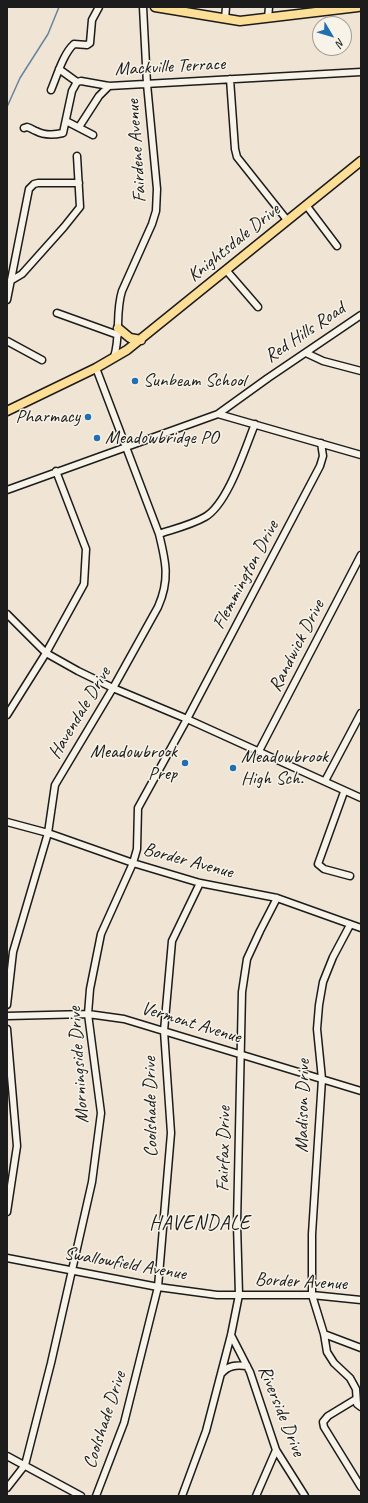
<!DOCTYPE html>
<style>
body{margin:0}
#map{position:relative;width:368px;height:1503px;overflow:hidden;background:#f0e4d4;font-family:Caveat,sans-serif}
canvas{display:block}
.frame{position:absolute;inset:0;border:8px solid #1c1c1c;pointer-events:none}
.north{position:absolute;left:312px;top:16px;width:40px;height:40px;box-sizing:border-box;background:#f7f3e8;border:1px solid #9f9d96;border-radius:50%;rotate:128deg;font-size:11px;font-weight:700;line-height:16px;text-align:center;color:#1c1c1c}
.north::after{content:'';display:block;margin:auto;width:14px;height:18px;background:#1f6fb2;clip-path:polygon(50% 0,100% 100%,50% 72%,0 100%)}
</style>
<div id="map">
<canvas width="368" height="1503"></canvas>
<div class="frame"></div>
<div class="north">N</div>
</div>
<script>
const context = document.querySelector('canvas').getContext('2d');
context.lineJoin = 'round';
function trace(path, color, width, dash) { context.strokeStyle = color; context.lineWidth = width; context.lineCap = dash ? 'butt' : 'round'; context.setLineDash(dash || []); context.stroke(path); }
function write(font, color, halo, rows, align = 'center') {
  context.font = font + ' Caveat,sans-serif'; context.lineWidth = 3; context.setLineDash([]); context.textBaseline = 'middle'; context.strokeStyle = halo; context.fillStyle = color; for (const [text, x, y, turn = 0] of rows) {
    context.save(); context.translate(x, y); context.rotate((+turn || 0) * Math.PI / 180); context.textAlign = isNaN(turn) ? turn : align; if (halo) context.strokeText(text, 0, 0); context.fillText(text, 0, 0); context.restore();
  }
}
const stream = new Path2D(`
 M7,107l13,-29 28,-44 11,-27`);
const minor = new Path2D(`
 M268,18l1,-11
 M225,19l1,-12
 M59,69l18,13
 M230,79l5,70 2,8 50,63
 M51,90c6,-14 12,-36 23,-46l13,1 3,-2 2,-23 7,-13
 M66,121l27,14
 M79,127l20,-31 10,-10
 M24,128l3,-1c4,1 6,3 9,4 9,5 18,4 27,2l9,-42 5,-9 4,-1 28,5 252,-14
 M306,205l31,41
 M226,270l32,37
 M12,280l10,-6 42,-47 16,-20 -3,-51
 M7,300l22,-111 5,-5 4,-1h41
 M57,313l61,22
 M7,341l35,19
 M306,353l17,8 38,10
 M114,357c7,-22 1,-44 8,-66l30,-67 4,-13 1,-22 -10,-105 -4,-77
 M218,414l143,41
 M7,490l211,-76 50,-36 93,-63
 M159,534c15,-5 32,-9 46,-17 23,-13 40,-69 50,-93
 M7,614l39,39 32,18 35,17 74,31 174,79
 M7,715l39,-62 38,-69 2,-35 -30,-78
 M259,751l102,-196
 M325,781l36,-68
 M344,792l-26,72 6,5 26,7
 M7,822l41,11 85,30 67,20 77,15 84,30
 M350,925l-17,32 -10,25 -4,23 -2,24 5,50 -10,155v61l12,39 3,18 7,11 16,15 6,11 1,15 4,3
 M7,1005l6,-53 35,-119 7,-48 58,-97 45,-81c12,-27 8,-45 1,-73l-63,-166
 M7,1016l81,-2 36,5 237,72
 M7,1029l10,117 -10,66
 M7,1258l151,29 59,8h95l49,5
 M324,1334l37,14
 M231,1335l19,37 26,78 29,46
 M221,1374c7,-9 15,-9 26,-8
 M356,1399l-28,17 -5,6 1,5 37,60
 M7,1456l74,40
 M7,1488l18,-23 26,-102 41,-181 9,-69 -13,-99 2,-25 11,-55 32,-71 4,-14 1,-41 49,-89 133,-253 3,-10 -2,-13
 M96,1496l28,-73 34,-136 13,-154 -7,-102 8,-90 28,-58
 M182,1496l24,-65 25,-96 8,-40 -2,-71 5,-232 5,-33 13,-28 17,-33
 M256,1496l20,-46`);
const major = new Path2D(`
 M155,7l85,14 118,-14
 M118,328l12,10 11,2
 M7,411l89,-43 31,-18 234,-189`);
const markers = [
 [135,381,4,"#1f6fb2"],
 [88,417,4,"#1f6fb2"],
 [97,438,4,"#1f6fb2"],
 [185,763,4,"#1f6fb2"],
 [233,768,4,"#1f6fb2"]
];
const streetNames = [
 ["Mackville Terrace",170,67,-3],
 ["Fairdene Avenue",137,151,-94],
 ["Knightsdale Drive",234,243,-39],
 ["Red Hills Road",305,333,-34],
 ["Flemmington Drive",246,575,-62],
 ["Randwick Drive",297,646,-63],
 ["Havendale Drive",80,713,-59],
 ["Border Avenue",188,861,15],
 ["Vermont Avenue",191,1023,17],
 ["Morningside Drive",79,1065,-94],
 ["Madison Drive",303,1106,-89],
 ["Coolshade Drive",151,1107,-91],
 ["Fairfax Drive",224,1149,-89],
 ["Swallowfield Avenue",125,1264,10],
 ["Border Avenue",301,1282,3],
 ["Riverside Drive",281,1411,68],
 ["Coolshade Drive",105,1420,-72]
];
const poiNames = [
 ["Sunbeam School",143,381],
 ["Pharmacy",80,417,"right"],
 ["Meadowbridge PO",105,438],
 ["Meadowbrook",177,752,"right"],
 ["Prep",177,774,"right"],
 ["Meadowbrook",241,757],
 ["High Sch.",241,779]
];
const neighbourhoodNames = [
 ["HAVENDALE",200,1224]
];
trace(stream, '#67849e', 1.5);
trace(minor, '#1c1c1c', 9);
trace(major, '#1c1c1c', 11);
trace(minor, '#f7f3e8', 6);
trace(major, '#fdde96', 8);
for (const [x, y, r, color] of markers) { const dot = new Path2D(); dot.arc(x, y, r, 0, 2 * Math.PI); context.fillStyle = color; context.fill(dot); trace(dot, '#f7f3e8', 1.5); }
write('19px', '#1c1c1c', '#f7f3e8', streetNames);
write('19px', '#1c1c1c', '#f7f3e8', poiNames, 'left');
context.letterSpacing = '1px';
write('20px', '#1c1c1c', '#f7f3e8', neighbourhoodNames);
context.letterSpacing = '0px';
</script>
